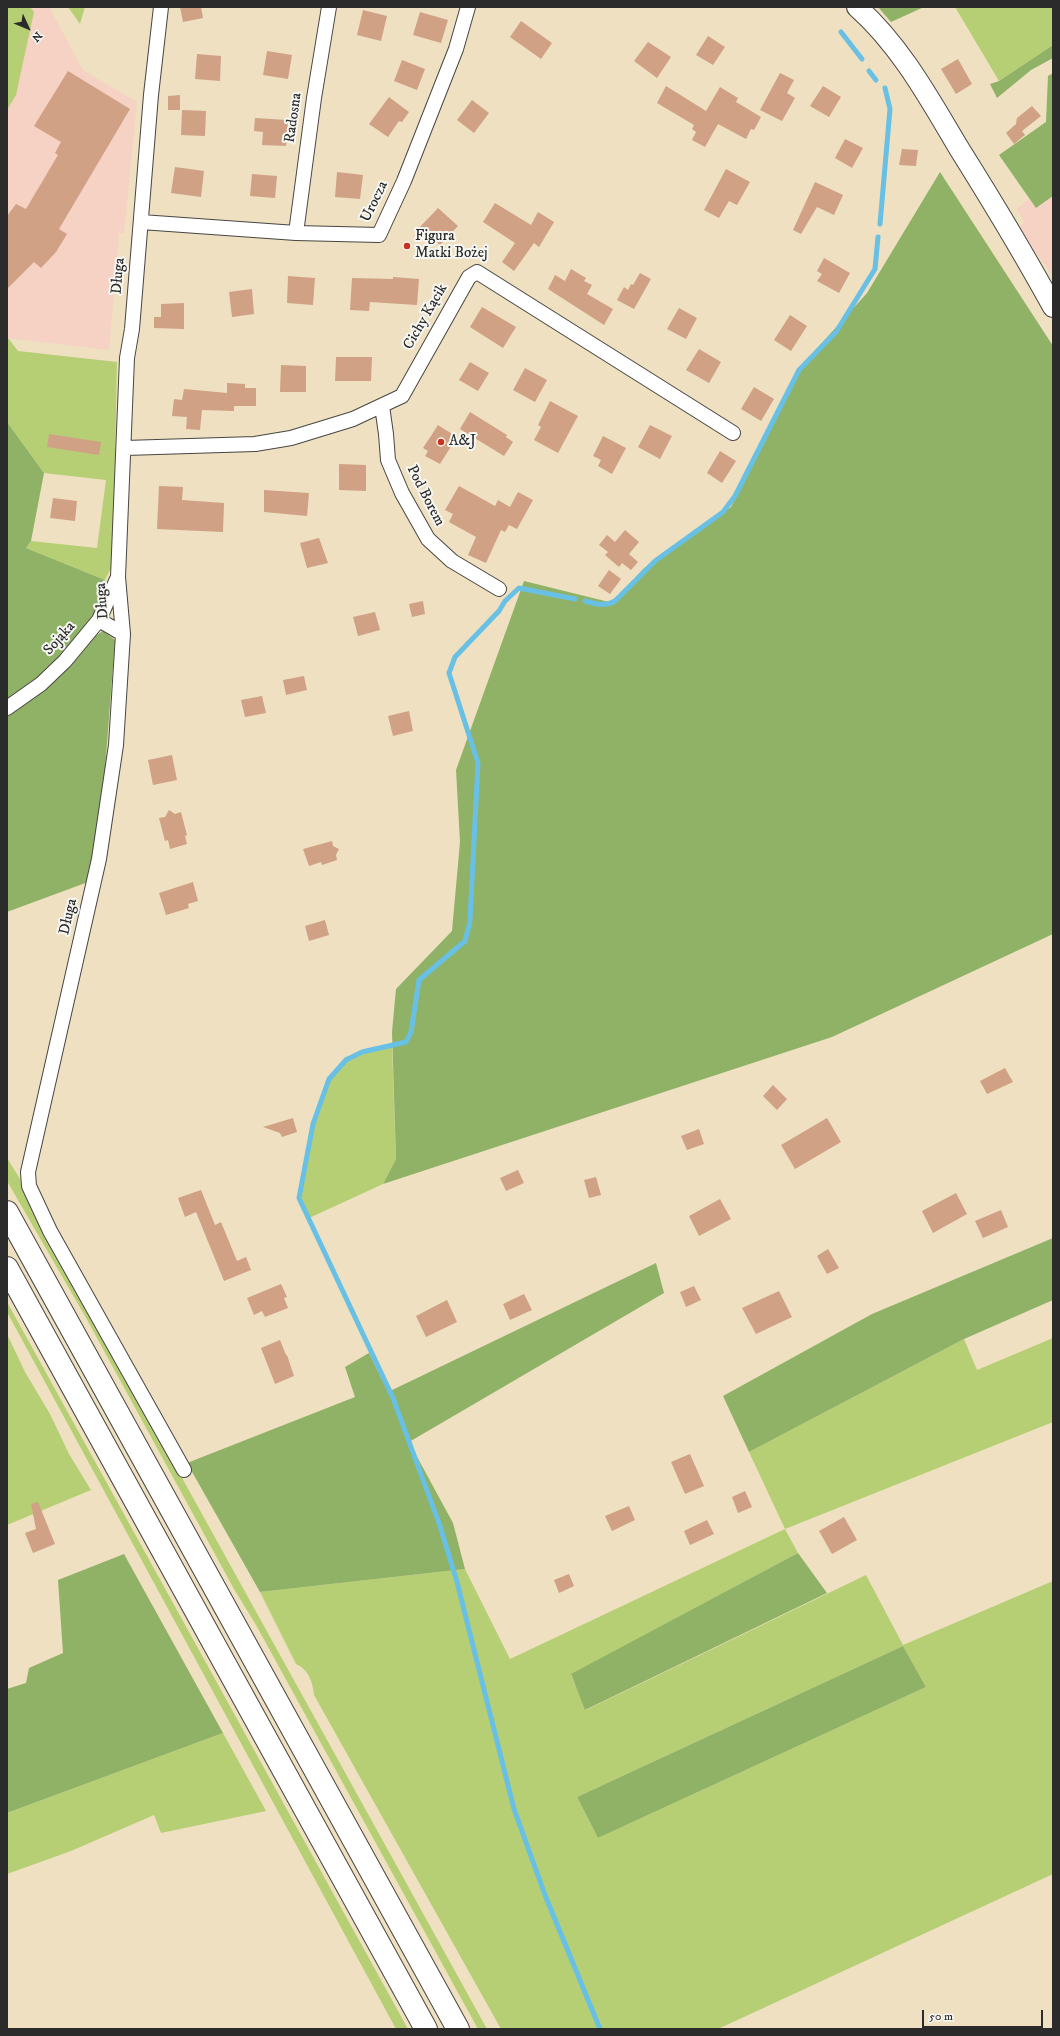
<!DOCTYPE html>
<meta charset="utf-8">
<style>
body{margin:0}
#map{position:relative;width:1060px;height:2036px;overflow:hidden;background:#eee0c1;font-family:"IM FELL DW Pica",serif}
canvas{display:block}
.frame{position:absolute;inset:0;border:8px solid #2b2b2b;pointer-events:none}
.north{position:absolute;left:8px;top:8px;width:40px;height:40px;-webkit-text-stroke:3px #f6f6f2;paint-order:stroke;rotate:134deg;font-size:11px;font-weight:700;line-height:16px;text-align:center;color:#2b2b2b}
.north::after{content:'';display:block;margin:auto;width:14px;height:18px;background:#2b2b2b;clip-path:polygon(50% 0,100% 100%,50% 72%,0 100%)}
.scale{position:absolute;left:922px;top:2010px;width:121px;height:18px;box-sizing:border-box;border:2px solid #2b2b2b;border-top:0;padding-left:5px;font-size:12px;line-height:14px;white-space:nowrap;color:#2b2b2b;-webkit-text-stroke:3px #f6f6f2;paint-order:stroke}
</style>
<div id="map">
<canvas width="1060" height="2036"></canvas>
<div class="frame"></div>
<div class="north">N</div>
<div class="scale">50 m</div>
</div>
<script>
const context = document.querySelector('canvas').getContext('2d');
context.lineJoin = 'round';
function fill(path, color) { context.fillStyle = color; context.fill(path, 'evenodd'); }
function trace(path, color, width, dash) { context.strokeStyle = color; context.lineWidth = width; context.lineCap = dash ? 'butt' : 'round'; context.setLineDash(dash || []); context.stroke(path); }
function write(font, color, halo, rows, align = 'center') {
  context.font = font + ' "IM FELL DW Pica",serif'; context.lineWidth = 4; context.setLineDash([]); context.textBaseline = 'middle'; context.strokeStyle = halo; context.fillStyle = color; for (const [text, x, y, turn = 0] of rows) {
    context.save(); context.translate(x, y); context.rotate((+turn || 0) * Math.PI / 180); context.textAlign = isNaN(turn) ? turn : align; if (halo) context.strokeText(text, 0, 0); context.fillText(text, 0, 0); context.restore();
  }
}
const built = new Path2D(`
 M7,7h42l34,63 54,32 -13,131h-5l-10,117 -102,-12z
 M1053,196v80l-35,-48 6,-6 -7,-13 12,-10 8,9z`);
const green = new Path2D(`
 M7,7h23l4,5 -18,83 -9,15z
 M68,7h17l-5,17z
 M955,7h98v38l-54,36z
 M7,338l2,1 9,12 99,11 -4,202 -8,16 -79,-32 5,-7 66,7 9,-68 -62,-7 -37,-51z
 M392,1046l4,113 -13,25 -76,35 -10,-20 27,-111 21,-31z
 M7,1158l13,21 11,26 456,824h-9l-222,-404 -22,-36 -149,-273 -78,-135z
 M7,1302l401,727h-12l-389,-717z
 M7,1334l18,38 25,42 19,40 22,36 -84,35z
 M1053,1338v84l-268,107 13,24 -227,122 15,35 280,-135 37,70 150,-64v293l-335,155h-217l-187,-334c-1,-13 -6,-26 -18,-31l-36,-72 205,-23 45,90 275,-130 -36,-77 215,-113 13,31zM903,1646l23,41 -328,151 -21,-41z
 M223,1733l43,78 -105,22 -7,-18 -83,36 -64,23v-61z`);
const forest = new Path2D(`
 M878,7h46l-33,15z
 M1053,45v13l-22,12 -34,28 -7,-14 9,-3z
 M1053,73v123l-17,12 -37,-53 47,-33 2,-46z
 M940,172l113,174v588l-221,103 -449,147 13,-25 -4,-127 4,-43 56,-58 8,-89 -4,-72 68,-189 89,22 30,-34 88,-62 70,-141 66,-73z
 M7,422l37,51 -13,68 -5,7 79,32c-3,12 -5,28 -12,38 -20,34 -55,60 -86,83z
 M103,631l12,9 -12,155 -15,87 -81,30v-197l53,-40 35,-39z
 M1053,1238v62l-89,39 -215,113 -26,-56 149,-82z
 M656,1263l8,30 -255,149 44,81 12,46 -205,23 -73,-129 168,-66 -10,-30 24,-14 19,39z
 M798,1553l29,40 -242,117 -14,-36z
 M124,1554l99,179 -216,80v-124l19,-6 3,-15 34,-15 -5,-73z
 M903,1646l23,41 -328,151 -21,-41z`);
const stream = new Path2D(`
 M841,32l21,27
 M869,71l7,9
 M880,224l10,-115 -5,-21
 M585,601c11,3 20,6 30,0l40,-40 68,-49 12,-16 64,-126 37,-38 39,-63 3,-32
 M470,919l8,-156 -29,-90 6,-16 44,-46 6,-10 14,-13 56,11
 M470,922l-5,19 -46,39 -8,52 -5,10 -44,10 -16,8 -17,19 -16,45 -14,74 94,200 47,128 17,56 57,227 31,86 55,134`);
const building = new Path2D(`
 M180,7h21l2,11 -20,4z
 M363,10l24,6 -6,25 -24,-6z
 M420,12l28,8 -7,23 -28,-8z
 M521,21l31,22 -11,16 -31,-22z
 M708,36l17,11 -12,18 -17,-10z
 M648,42l23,15 -14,21 -23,-17z
 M267,51l25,4 -4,24 -25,-4z
 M197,54l24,2 -1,25 -25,-2z
 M958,59l14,25 -16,10 -15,-25z
 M402,60l23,9 -8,21 -23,-9z
 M68,71l62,38 -71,120 8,5 -11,18 -15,16 -7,-6 -27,27v-73l9,-12 10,5 32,-54 -3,-2 6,-11 -27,-16z
 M780,73l14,7 -7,13 8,5 -13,23 -22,-11z
 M666,86l40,25 14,-24 18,11 -2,4 25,15 -7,13 -3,-1 -5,10 -28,-15 -13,23 -13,-7 4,-8 -4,-3 2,-4 -37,-22z
 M823,86l18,11 -12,20 -19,-11z
 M180,95v15h-12v-14z
 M389,97l20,15 -7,10 -3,-1 -11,16 -19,-13z
 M472,100l17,13 -15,20 -17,-13z
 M1032,106l9,10 -19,15 3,4 -11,9 -8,-11 10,-9 1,-6z
 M182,110l24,1 -1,25 -24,-1z
 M255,118l33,2 -2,26 -24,-1 1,-13 -9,-1z
 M845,139l18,9 -11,20 -17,-10z
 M902,149l16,1 -2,16 -17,-1z
 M175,167l29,4 -3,26 -30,-4z
 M726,169l24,13 -13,23 -8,-4 -10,17 -15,-8z
 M337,172l26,3 -3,24 -25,-2z
 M252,174l25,2 -2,22 -25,-2z
 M815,182l28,13 -9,20 -17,-8 -16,27 -8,-4z
 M495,203l36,22 7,-13 16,10 -15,25 -5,-4 -20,28 -12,-9 13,-19 -32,-21z
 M438,208l20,18 -18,19 -20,-18z
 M824,258l26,15 -11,20 -22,-12 5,-7 -5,-3z
 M571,269l15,9 -2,3 8,4 -5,9 26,15 -9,16 -56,-36 7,-14 10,6z
 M640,273l11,6 -17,30 -17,-9 7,-13 4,3 3,-6 2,1z
 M288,276l27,2 -2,27 -26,-2z
 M393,277l26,2 -2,26 -47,-3 -1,9 -19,-1 2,-32 41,1z
 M252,289l2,25 -22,3 -3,-25z
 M184,303v26l-30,-1v-11h7v-13z
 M482,307l34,20 -13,21 -33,-21z
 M679,308l18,10 -11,21 -19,-10z
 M790,315l17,11 -16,25 -17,-11z
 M699,349l22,13 -12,21 -23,-13z
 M336,357h36l-1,24h-36z
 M470,362l19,11 -11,18 -19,-11z
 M281,365l25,1v26h-26z
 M525,368l22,12 -12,22 -22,-12z
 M227,383l18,1v4h11v18h-22v5l-32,-1 -2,20 -14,-1 1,-12 -15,-1 2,-17 8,1 2,-11 43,4z
 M754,387l20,12 -13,22 -20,-12z
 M550,401l28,15 -20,37 -24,-13 7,-13 -3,-2z
 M470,412l37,23 -1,2 7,5 -9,14 -44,-27z
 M438,425l19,12 -17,27 -15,-8 3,-5 -5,-3z
 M650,425l22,11 -12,23 -22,-12z
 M49,434l52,8 -2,13 -52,-8z
 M603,436l23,12 -14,26 -14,-8 3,-6 -8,-4z
 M720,451l16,10 -14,22 -15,-10z
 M339,464l27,1v26l-27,-1z
 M159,486l24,1 -1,13 42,3 -1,29 -66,-3z
 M459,486l36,20 3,-6 12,7 8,-15 15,8 -16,29 -8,-4 -4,7 -4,-2 -15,33 -18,-8 8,-18 -27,-15 4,-8 -8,-4z
 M264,490l45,3 -2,23 -43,-4z
 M53,498l24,3 -2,20 -25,-3z
 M625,530l14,12 -10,12 9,8 -7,8 -9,-7 -3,4 -14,-12 3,-3 -9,-7 8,-10 8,7z
 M319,538l9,25 -21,5 -7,-25z
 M609,570l12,9 -11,15 -12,-8z
 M423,601l2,13 -13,3 -3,-13z
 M375,612l5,18 -22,6 -5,-19z
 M304,676l3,14 -21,5 -3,-15z
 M262,696l4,17 -21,4 -4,-17z
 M409,711l4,20 -20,5 -5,-20z
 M172,755l5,25 -24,5 -5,-25z
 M169,810l6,4 6,-2 6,23 -2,1 2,8 -17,5 -2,-9 -3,1 -6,-23 6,-1z
 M332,841l1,5 6,3 -3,6 1,5 -15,5 -1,-3 -12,4 -6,-17z
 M193,882l5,19 -10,3 1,4 -23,7 -7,-22z
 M325,920l4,15 -20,6 -4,-15z
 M1005,1068l8,14 -26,12 -7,-13z
 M773,1085l14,14 -10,11 -14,-14z
 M293,1118l4,14 -15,5 -2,-4 -17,-6z
 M827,1118l14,24 -46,27 -14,-24z
 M699,1129l5,15 -17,6 -6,-14z
 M518,1170l6,13 -18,8 -6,-13z
 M596,1177l5,18 -12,3 -5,-18z
 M201,1190l14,35 6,-3 16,39 9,-4 5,13 -27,11 -28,-69 -11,5 -7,-19z
 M956,1193l11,21 -34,19 -11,-22z
 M720,1199l11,20 -32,17 -10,-20z
 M1001,1210l7,17 -25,11 -8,-17z
 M828,1249l11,19 -12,6 -10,-18z
 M281,1284l6,13 -3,1 4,10 -23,9 -3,-6 -8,4 -7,-17z
 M694,1286l7,14 -15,7 -6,-15z
 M779,1291l13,26 -36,17 -14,-26z
 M524,1294l8,16 -22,10 -7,-16z
 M447,1300l10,22 -31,15 -10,-21z
 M280,1340l6,15h1l7,21 -19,8 -14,-36z
 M690,1454l14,32 -19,8 -14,-32z
 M745,1491l7,16 -14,6 -6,-16z
 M38,1502l17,42 -22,9 -8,-20 11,-4 -5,-25z
 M629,1506l6,14 -23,11 -7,-15z
 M844,1517l13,23 -25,14 -13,-23z
 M707,1520l7,14 -24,11 -6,-14z
 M569,1574l5,12 -15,7 -5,-13z`);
const street = new Path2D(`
 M161,7l-10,88 -19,234 -5,29 -9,219 5,57 -7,111 -17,114 -71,313 1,14 21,45 134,239
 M141,222l155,11 83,2 25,-54 52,-132 12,-42
 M296,233l18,-135 15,-91
 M382,406l4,28 2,26 14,33 26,46 24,22 47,28
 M125,448l130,-4 36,-6 62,-19 49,-23 67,-119 8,-5 256,161
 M99,620l24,14
 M7,708l34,-24 24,-23 34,-41 18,-41`);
const secondary = new Path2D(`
 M857,7c44,39 73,93 103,143 32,51 64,104 93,157`);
const highway = new Path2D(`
 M7,1212l451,817
 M7,1268l419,761`);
const markers = [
 [407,246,4,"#c8321e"],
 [441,442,4,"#c8321e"]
];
const streetNames = [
 ["Radosna",294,118,-82],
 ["Urocza",375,202,-64],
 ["Długa",119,276,-85],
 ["Cichy Kącik",426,317,-60],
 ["Pod Borem",425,496,63],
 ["Długa",103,601,-94],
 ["Sojąka",60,639,-48],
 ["Długa",69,917,-77]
];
const poiNames = [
 ["Figura",415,237],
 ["Matki Bożej",415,254],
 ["A&J",449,442]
];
fill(built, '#f5d2c3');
fill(green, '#b6cf74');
fill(forest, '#90b266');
trace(stream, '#68c0e5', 5);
fill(building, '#d0a185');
trace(street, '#484642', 16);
trace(secondary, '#484642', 22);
trace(highway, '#484642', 24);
trace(street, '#fff', 14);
trace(secondary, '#fff', 20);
trace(highway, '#fff', 22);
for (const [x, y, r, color] of markers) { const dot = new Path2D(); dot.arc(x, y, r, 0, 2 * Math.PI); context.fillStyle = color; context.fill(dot); trace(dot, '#f6f6f2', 1.5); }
write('15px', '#2b2b2b', '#f6f6f2', streetNames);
write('15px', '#2b2b2b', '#f6f6f2', poiNames, 'left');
</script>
